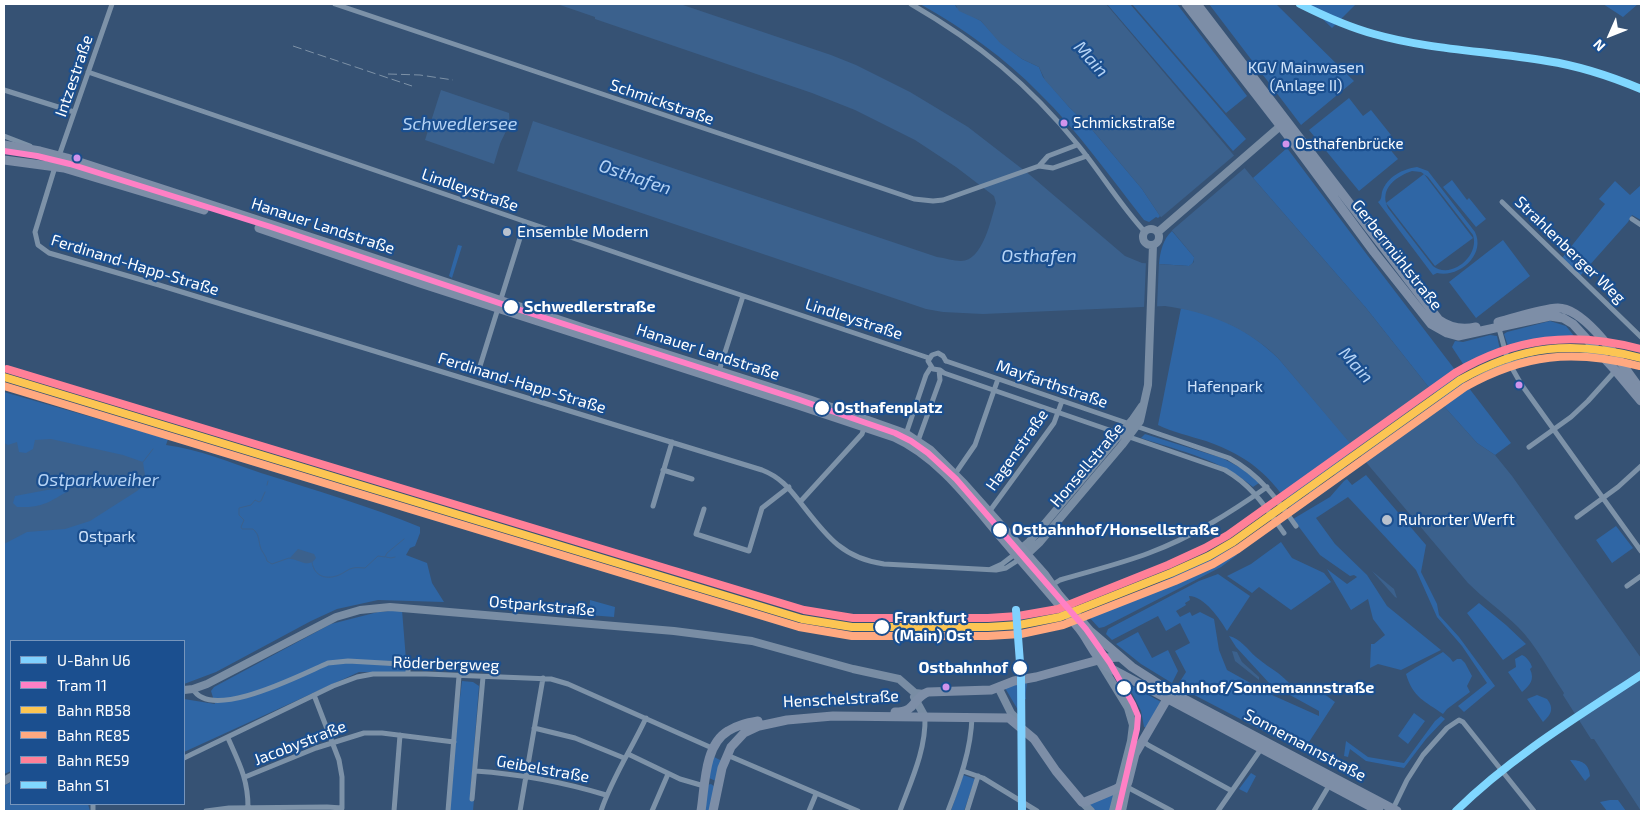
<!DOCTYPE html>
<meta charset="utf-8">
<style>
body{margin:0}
#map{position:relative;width:1645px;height:815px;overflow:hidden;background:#365274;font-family:"Exo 2",sans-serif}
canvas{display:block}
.frame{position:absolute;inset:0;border:5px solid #fff;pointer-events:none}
.legend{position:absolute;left:10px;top:640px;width:175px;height:165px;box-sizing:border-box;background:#1b4f8f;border:1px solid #7695bc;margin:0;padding:6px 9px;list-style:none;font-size:15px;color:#fff}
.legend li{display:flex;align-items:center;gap:10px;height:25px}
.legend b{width:25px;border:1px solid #7695bc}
.north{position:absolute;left:1585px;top:10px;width:50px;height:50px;-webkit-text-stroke:4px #1b4f8f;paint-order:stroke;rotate:226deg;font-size:14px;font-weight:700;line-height:20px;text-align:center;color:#fff}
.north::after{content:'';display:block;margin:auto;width:18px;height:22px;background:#fff;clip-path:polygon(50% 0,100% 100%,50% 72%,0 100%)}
</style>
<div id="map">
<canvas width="1645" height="815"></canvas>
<div class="frame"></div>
<ul class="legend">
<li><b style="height:6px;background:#80d1ff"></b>U-Bahn U6</li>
<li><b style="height:6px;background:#ff80c5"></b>Tram 11</li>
<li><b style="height:6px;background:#fcc553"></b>Bahn RB58</li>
<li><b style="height:6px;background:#ffa980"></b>Bahn RE85</li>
<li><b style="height:6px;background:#ff8098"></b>Bahn RE59</li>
<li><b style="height:6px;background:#80d7ff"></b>Bahn S1</li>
</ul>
<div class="north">N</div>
</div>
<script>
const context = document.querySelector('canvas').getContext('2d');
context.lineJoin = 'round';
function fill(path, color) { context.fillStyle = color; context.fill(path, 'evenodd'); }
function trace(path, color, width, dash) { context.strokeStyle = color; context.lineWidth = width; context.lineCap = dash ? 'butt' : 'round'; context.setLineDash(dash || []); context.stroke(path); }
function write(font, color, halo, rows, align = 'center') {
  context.font = font + ' "Exo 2",sans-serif'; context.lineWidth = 4.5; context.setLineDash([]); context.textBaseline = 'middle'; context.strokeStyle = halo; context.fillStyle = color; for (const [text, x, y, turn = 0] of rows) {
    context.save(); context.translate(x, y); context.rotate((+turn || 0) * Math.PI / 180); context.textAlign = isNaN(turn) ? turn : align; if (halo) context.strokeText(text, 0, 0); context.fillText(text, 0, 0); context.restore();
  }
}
const green = new Path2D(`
 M920,4h35l1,3 25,14 20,22 21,16 17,8 4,10 26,30 20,19 53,63 18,27 -2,2 -2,-1 -7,5 -5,-2c-34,-43 -66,-89 -105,-127 -34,-35 -76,-65 -119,-89z
 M1107,4h23l116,135 -13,12z
 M1132,4h45l70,92 -21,17z
 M1209,4h67l78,77 -53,44z
 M1307,4h49l-24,24z
 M1603,4h35l-15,13z
 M1349,98l14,18 8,-6 20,25 -8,6 15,18 -39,32 -50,-61z
 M1287,148l81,108 143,187 -16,12 -18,-12 -35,-39 -76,-96 -113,-130z
 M1417,167l11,4 47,61c11,23 -16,46 -38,41l-4,2 -55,-73c4,-3 3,-5 4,-10 5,-15 20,-23 35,-25zM1412,171l9,1 7,5 45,58c7,21 -22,45 -40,31l-45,-58 -2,-5 49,63 38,-28 -49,-64 -38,29c-4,-17 12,-27 26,-32z
 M1452,180l15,20 2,-2 17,21 -10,8 -33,-40z
 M1615,181l15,14 11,-10v35l-9,-5 -4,7 -48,54 -18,-18 43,-54 -6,-5z
 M1172,231l22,26c0,4 -1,7 -5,9l-30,-2c1,-12 4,-25 13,-33z
 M1503,240l27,36 -54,42 -27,-36z
 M458,245l4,1 -10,32 -3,-2z
 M1181,308c37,6 70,24 97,50l78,91 -16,12 8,9 -3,2 -8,-9 7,10 -1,1 -8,-10 8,10 -18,1v-4l-1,4 -7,2 6,-1 -1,5 -8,-1 -2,1 9,2 -5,9 -8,4 4,-15 -7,15 -5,-6 -6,3 6,7 -1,6 -4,7c-26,-39 -45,-56 -89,-72 -16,-5 -34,-9 -48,-16z
 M1550,321l16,5 13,16 -27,1 -31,5 -7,-4 -6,2 -4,-12 3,-2z
 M1490,335l7,1 4,18 -34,16 -15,-23 3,-6 8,1z
 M4,392l164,47 -2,6c33,4 65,18 95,28 54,17 107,33 159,54v6l-5,13 -5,2 -4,7 21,8 5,20 12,19 -66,-2 -41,9 -26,12 -95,51 -32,12v-43h-173v130l-7,3z
 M1145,434l77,24 21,11 16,14 -6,4c-31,-27 -73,-36 -112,-49z
 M1366,475l60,70 -5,27 16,32 2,11 20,22 36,49 -31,26 -6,-6 29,-23 -25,-37 -25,-29 -21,-47 -68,-73 -32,21 19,26 32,31 20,31 54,44 -40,20 -23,-6 -8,4 1,-24h3l11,-9 -12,-16 -5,-20 -17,11 -24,-41 20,15 10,-7 -3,-2 -4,1 -30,-21 -27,-36 37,-22 14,-16 3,-2 5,6z
 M1261,516l-19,13 -4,-3 9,-7z
 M1616,526l17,22 -21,15 -16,-23z
 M1281,542l11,16 32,15 7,9 -40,28 -32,-23 -7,6 -25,-17 24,-12z
 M1232,548l5,7 -16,12 -117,60 -5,1 -10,-11z
 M1218,574l32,22 -23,35c-7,-12 -23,-35 -38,-35l1,4 -5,3 1,2 -10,6 4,6 10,-5 2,4 8,-4 14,7 5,31 8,20 45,25 47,21v-5l-49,-27 -34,-37 -7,-11c11,2 19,14 27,21 7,6 15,11 22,16 10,8 16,17 28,20l6,-8 23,17 -26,40 -2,-1 -9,8 -121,-63 9,-14 -11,-21 15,-8 -10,-20 -14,8 -8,-15 -46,24 -6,-6 2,-5 91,-48z
 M590,600l25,7 -1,10 -25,-2z
 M1479,603l27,22 20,19 -23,16 -36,-47z
 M402,610l5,62h-48l-175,80v-53l31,5 -4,-13 3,-4 117,-63 47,-12z
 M1138,632l14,26 16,-8 10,21 -6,12 -31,-19 -25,-20z
 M1443,652l7,6 3,4 4,-3h4l4,4 7,13 -5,10 3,6 -23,17 -4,5c-18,-13 -30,-16 -37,-40l9,-6z
 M1522,655c4,1 9,8 10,12l-2,2c5,11 0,16 -8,23l-14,-20 8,-5 -1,-8z
 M1027,680c0,7 -2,12 -1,19l-4,1v10h-4l-13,-22z
 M462,681l11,1 6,4 -9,113h4l-1,12h-24l5,-64z
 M1127,683l34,19 -13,26 -4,-1 -3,-16z
 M1537,695l10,4c7,9 5,15 -4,23l-16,-23z
 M1414,713l11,8 -17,23 -10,-8z
 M1441,716l4,3 -19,20 -22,29 -38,-7 -16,-12 -2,8 -4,-1 2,-15 22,16 36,6 31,-42z
 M712,756l10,5 -6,20 -7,-3z
 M1570,760c11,0 19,3 20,16l-5,5z
 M1251,773l5,3 -9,17 -8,-4z
 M963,775l12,4 -11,32h-13z
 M11,782v22h77l2,7h-86v-25z
 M711,784l4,3 -4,24h-8l4,-26z
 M1116,793l-5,18h-15l-7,-7z
 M1610,800h8l8,11h-19l-7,-9z`);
const water = new Path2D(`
 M557,4h123l151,51 25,10 54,27 58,35 62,48 95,81 17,7 47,3 5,-4v-5l-34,-41 -18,-27 -53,-63 -20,-19 -24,-27 -6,-13 -17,-8 -22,-16 -19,-22 -22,-10 -4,-7h151l147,174 113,130 76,96 35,39 18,12 17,21 129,182v153l-47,-72h-3l-28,-44 1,-2c-15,-22 -28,-48 -46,-66 -16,-16 -34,-28 -50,-44l-190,-225c-32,-31 -70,-46 -113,-52l-182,8 -40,-2 -17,-3 -409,-138 16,-50 404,136c8,1 17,4 24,4 22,0 30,-42 35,-58l-2,-7 -38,-29 -41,-27 -60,-30 -43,-17 -217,-74v-2z
 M441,90l68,23c2,12 -5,21 -9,31 -2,6 -4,13 -6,20l-69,-24z
 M51,439l72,16 20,7 3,20 -9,9 -47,30 -25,8 -38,3 -23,12v-101l4,2 9,-3 2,10 7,1 7,-4 2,-9zM68,488v3c-20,12 -27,17 -51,16l-4,-4 2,-7 32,-6z
 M298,549l16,5 2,4c-8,12 -17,0 -27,1z
 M1372,571l22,18 3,9 -2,-1z
 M1232,651l5,1 5,10 17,15v3l-24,-19z`);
const pier = new Path2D(`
 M1237,153l10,13 -77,66 -11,-13z
 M1146,261l13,1 -2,46 -13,1z
 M1436,392l4,6 -81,58 -5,-5z`);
const stream = new Path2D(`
 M143,462l10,-13
 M267,485l1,-4
 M265,492l-4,9 -2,1 -4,-2 -4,5 -12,3v7l5,5 -3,7 1,2h11c7,6 5,12 8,20 2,4 5,7 6,12l5,3 17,-6
 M386,557l5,1 4,-1
 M312,562c2,15 15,18 27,13 5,-2 9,-6 14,-7 4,-1 8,0 12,0l13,-12 7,1 2,-4 17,-14`);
const street = new Path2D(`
 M335,4l579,195 19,2 10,-1 96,-34 14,2 34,-12
 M911,4c69,40 117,80 167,141 23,28 42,60 67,87
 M88,72l602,206 239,80
 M4,90l70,22
 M4,136l26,10
 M59,156l53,-152
 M1039,166l9,-10 29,-11
 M55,167l-20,65 3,13 11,8 110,32 603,185c18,7 27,18 38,32 25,32 41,56 84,62l112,6 10,-2 14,-9
 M1502,202l139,135
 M1632,219l9,6
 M1497,326l3,6 8,29 13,23 120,167
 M946,361l-3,-5 -5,-3 -6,2 -4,6 5,8 7,1 4,3 281,97c28,16 41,38 59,63
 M946,361l283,97c31,17 47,40 67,68
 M480,366l45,-144
 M719,371l24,-75
 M1473,381c18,-11 38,-18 58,-22 16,-3 55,0 65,-9
 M906,434l20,-59 5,-8
 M918,441l22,-61 -1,-10
 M1529,447l42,-30 17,-16 28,-31
 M663,470l29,9
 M955,474l20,-29 23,-66
 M800,502l62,-68 2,-6
 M653,506l19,-64
 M704,509l-8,25 53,17 13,-43 27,-21
 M989,512l65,-89 8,-22
 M1577,517l41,-30 23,-21
 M991,569l11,-5 13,-10
 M1052,585l8,-5c30,-9 60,-16 89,-27 43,-16 81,-40 118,-66
 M1627,586l14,-10
 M193,689c18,33 109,-15 135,-26l20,-2 53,3 7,3v7
 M314,695l25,65 3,17v31
 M534,728l41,10 49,20
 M228,738c11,25 20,41 20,69
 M1143,741l5,4 84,46
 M628,754l52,25 24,7
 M727,755l131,56
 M184,758l149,-72 24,-9 16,-3h53l125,5 17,5 144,64
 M475,771c45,3 88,11 131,24
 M963,771l20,7 54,33
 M245,777l71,-29 48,-15h18l72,9
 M1127,787l45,24
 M472,799l11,-122
 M93,811v-7
 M206,811l23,-3 98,-1 15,1 -1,3
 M394,811l6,-76
 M448,811l11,-135
 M520,811l23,-133
 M601,811c11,-33 30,-61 45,-93
 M652,811l16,-37
 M809,811l7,-17
 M900,811c11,-30 26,-61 25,-94
 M948,811c12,-31 23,-61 24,-94
 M967,811l11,-35
 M1218,811l43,-62
 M1314,811l16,-27
 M1392,811l15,-31 16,-25 24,-27 12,-8 4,2 71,89`);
const secondary = new Path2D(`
 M1143 237a8 8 0 1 1 16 0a8 8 0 1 1-16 0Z
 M1158,232l127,-110
 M1017,552l12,-10 12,-14 92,-109 9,-13
 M1024,557l16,-15 82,-97 18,-24 8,-36 5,-140
 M1101,664l27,44 5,17 -2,16 -18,70
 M998,687l13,26 10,10
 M184,690l9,-1 14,-5 129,-67 24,-7 30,-3 284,24 78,10 101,28 46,10 16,14 9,1
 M914,697l11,20
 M4,781l7,-4
 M1082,802l9,9
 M1122,811l6,-29`);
const primary = new Path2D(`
 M1186,4l106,137 82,111 57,72 16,9 11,3 92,-20 13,2 10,6 42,46 26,31
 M1197,4l242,316c11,8 23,10 37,7
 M4,145l36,6 27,7 270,88 249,83 224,71 96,34 24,16 34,34 81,91 14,20 31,36 42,36 39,25 226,119
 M4,160l60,8 140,42
 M259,228l161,55 381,123 93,31c47,21 80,69 113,107 23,27 47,54 70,82 11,12 16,29 29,40l273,145
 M1498,322c20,-5 41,-13 60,-14 29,0 66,60 83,82
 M895,712c22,0 17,-14 33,-20l63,-2 23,-9 22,-4 70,-19 13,-1
 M701,811c4,-24 3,-66 27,-80 9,-6 19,-8 30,-10
 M713,811l9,-43 9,-21 13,-14 15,-7 28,-6 46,-4 176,2 25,21 22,32 26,31h3l31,-13 12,-7 7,-28 35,-60`);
const rail = new Path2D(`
 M293,46l119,40
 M388,74l32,1 33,5`);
const rail1 = new Path2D(`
 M4,377l798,242 50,8h136l31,-2 41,-8 111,-44 38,-17 24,-14 227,-162c62,-35 113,-40 181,-22`);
const rail2 = new Path2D(`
 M4,386l795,241 53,9h136l33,-2 42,-9 112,-44 38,-17 25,-15 227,-162c59,-33 108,-38 174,-21`);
const rail3 = new Path2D(`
 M7,369l797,241 49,8h135l30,-2 40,-7 110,-44 37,-17 23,-13 227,-162c61,-36 118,-42 186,-24`);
const rail4 = new Path2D(`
 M1300,4c24,12 48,23 74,30 56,16 115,17 173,27 33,5 63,15 94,28
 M1456,811c55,-54 121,-94 185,-136`);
const tram1 = new Path2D(`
 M4,151l33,5 33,8 201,63 240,80 286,92 98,34 16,8 17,12 28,26 130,150 24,34 23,41 5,12 -1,13 -19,82`);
const metro1 = new Path2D(`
 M1016,610l5,66 1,135`);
const markers = [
 [1064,123,4.5,"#d193ec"],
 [1286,144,4.5,"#d193ec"],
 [77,158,4.5,"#d193ec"],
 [507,232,5,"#b9c2ce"],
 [511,307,8,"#fff"],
 [1519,385,4.5,"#d193ec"],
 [822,408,8,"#fff"],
 [1387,520,6,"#b9c2ce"],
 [1000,530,8,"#fff"],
 [882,627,8,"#fff"],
 [1020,668,8,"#fff"],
 [946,687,4.5,"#d193ec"],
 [1124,688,8,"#fff"]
];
const busNames = [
 ["Schmickstraße",1073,123],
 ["Osthafenbrücke",1295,144]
];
const parkNames = [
 ["KGV Mainwasen",1306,68],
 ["(Anlage II)",1306,86],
 ["Hafenpark",1225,387],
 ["Ostpark",107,537]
];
const streetNames = [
 ["Intzestraße",74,76,-71],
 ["Schmickstraße",662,102,19],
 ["Lindleystraße",470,190,19],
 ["Hanauer Landstraße",323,226,18],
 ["Strahlenberger Weg",1570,250,44],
 ["Gerbermühlstraße",1397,255,52],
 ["Ferdinand-Happ-Straße",135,265,17],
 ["Lindleystraße",854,319,18],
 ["Hanauer Landstraße",708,352,18],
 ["Ferdinand-Happ-Straße",522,383,17],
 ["Mayfarthstraße",1052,384,19],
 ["Hagenstraße",1017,450,-55],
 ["Honsellstraße",1087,465,-50],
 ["Ostparkstraße",542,606,5],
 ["Röderbergweg",446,664,2],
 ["Henschelstraße",841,699,-3],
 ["Jacobystraße",300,743,-21],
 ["Sonnemannstraße",1305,745,28],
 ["Geibelstraße",543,769,10]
];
const poiNames = [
 ["Ensemble Modern",517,232],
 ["Ruhrorter Werft",1398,520]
];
const stopNames = [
 ["Schwedlerstraße",524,307],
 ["Osthafenplatz",834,408],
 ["Ostbahnhof/Honsellstraße",1012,530],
 ["Frankfurt",894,618],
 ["(Main) Ost",894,636],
 ["Ostbahnhof",1008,668,"right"],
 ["Ostbahnhof/Sonnemannstraße",1136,688]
];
const waterNames = [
 ["Main",1091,59,48],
 ["Schwedlersee",460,124],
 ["Osthafen",635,177,19],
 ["Osthafen",1039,256],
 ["Main",1356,365,48],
 ["Ostparkweiher",98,480]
];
fill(green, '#2f66a5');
fill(water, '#3b618d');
fill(pier, '#365274');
trace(stream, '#3b618d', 1);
trace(street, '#7d92a8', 5);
trace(secondary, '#798da4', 8);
trace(primary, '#7d8ea7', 9);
trace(rail, '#7e92a7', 1, [9, 4]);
trace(rail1, '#fcc553', 8);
trace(rail2, '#ffa980', 8);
trace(rail3, '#ff8098', 8);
trace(rail4, '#80d7ff', 8);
trace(tram1, '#ff80c5', 6);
trace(metro1, '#80d1ff', 8);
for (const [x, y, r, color] of markers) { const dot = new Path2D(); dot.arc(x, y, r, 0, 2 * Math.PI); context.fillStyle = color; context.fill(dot); trace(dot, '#1b4f8f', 2); }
write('15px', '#fff', '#1b4f8f', busNames, 'left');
write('16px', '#cfe3fa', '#1b4f8f', parkNames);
write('16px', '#fff', '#1b4f8f', streetNames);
write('16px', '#fff', '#1b4f8f', poiNames, 'left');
write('bold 16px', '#fff', '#1b4f8f', stopNames, 'left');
write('italic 18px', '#b5d3f5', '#1b4f8f', waterNames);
</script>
